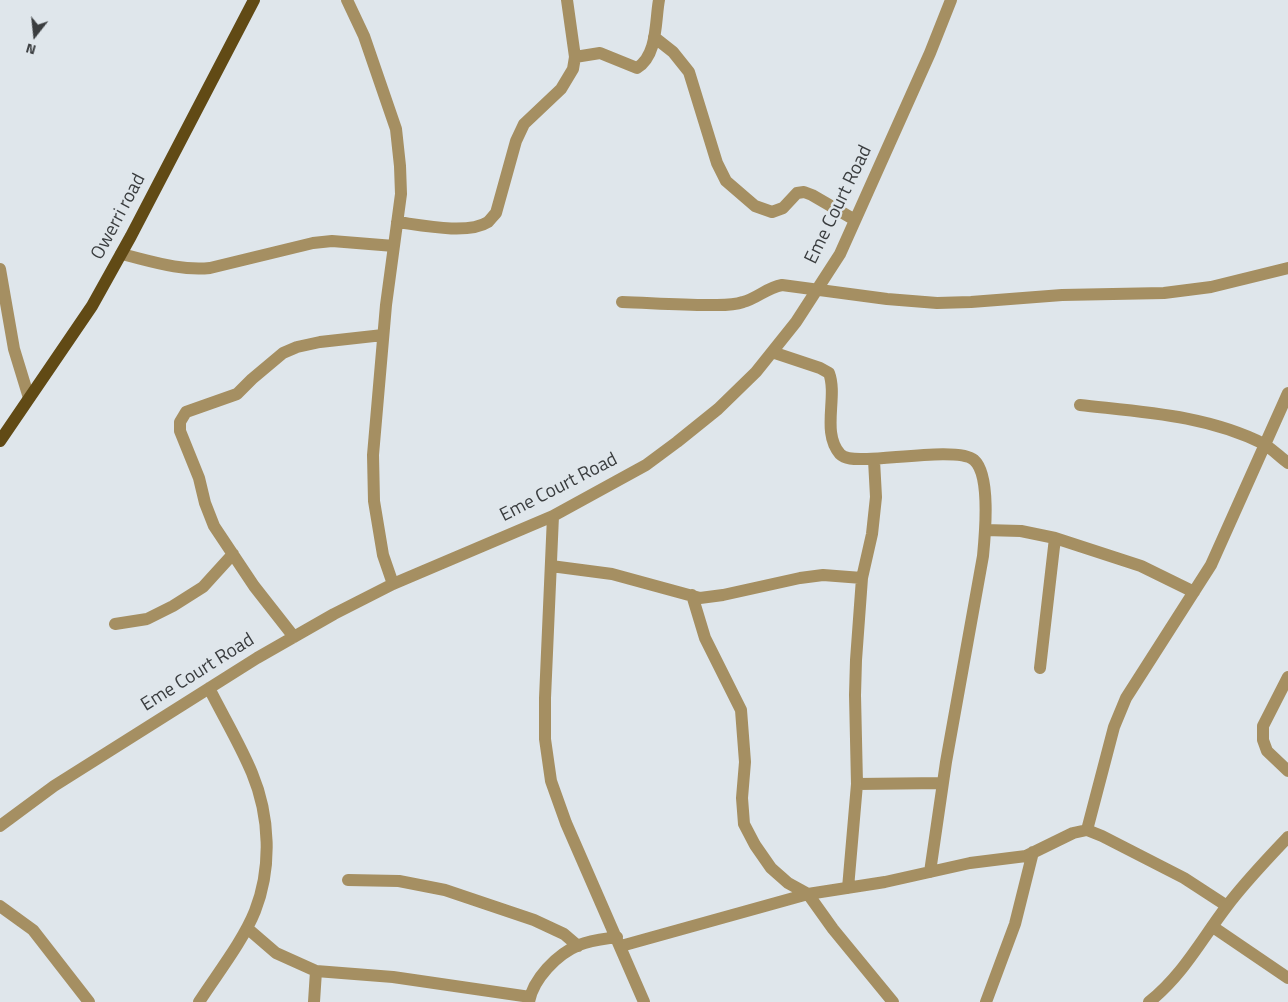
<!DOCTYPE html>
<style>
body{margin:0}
#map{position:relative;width:1288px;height:1002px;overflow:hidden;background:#dfe6eb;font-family:"Titillium Web",sans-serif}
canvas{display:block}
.north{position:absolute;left:10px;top:10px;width:50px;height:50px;-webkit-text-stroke:4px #dfe6eb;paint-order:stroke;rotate:196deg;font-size:14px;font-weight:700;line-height:20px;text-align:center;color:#3a3d3f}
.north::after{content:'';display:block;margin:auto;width:18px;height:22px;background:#3a3d3f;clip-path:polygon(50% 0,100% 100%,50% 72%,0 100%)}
</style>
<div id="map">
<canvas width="1288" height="1002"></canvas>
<div class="north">N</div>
</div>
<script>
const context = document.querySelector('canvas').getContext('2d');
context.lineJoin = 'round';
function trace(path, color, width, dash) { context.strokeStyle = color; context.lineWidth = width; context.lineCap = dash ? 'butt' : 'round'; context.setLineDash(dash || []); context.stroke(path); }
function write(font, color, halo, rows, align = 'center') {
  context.font = font + ' "Titillium Web",sans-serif'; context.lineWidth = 5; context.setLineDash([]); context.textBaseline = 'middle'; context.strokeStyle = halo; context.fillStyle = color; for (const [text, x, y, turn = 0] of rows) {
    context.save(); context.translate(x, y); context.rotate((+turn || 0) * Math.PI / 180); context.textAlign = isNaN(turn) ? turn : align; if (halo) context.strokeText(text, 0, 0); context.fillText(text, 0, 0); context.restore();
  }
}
const minor = new Path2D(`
 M347,0l17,36 32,93 4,37 1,28 -15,111 -13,150 1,46 9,54 10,29
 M654,37l19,15 16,20 28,91 9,18 29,25 17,6 11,-4 14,-15 7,-1 8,3 43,25
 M575,57l25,-4 37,15c21,-13 18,-47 22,-68
 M397,222c23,3 71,13 91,0 3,-3 5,-6 8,-9l20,-72 8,-17 37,-35 12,-20 2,-12 -8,-57
 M121,254c30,7 58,17 89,14l103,-25 19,-2 62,5
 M0,269l14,80 15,49
 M622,302c29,1 57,3 86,3 11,0 24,1 35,-3 15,-4 23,-14 39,-17l105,14 50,4 34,-1 91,-7 102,-2 47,-6 77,-19
 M772,352l48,16 9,5c9,24 -8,59 11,81 6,6 17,5 25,5 21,1 95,-12 109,1 17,15 11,75 9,96l-37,206 -16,110
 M1080,405c62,7 127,10 184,39 8,5 16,13 24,19
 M553,516l-8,182v41l6,42 15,42 78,179
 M985,530l36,1 34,7 86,28 53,26
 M551,566l61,8 88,24 23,-3 77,-17 23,-3 39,3
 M692,595l13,43 36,72 4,52 -3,36 2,26 11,21 16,23 17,15 20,11 25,35 60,73
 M115,624l32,-5 26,-13 30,-19 30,-33
 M294,637l-40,-51 -40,-60 -9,-23 -6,-25 -19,-47v-9l6,-10 51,-18 15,-15 31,-26 14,-6 23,-5 63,-7
 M1040,668l15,-130
 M1288,677l-25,49v14l4,11 21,20
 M857,784l86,-1
 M0,826l54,-40 203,-128 77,-44 59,-30 160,-68 93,-51 31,-23 41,-33 38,-37 40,-50 44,-68 90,-201 21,-53
 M1087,830l27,-103 12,-29 85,-133 77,-172
 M348,880l51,1 46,9 89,30 30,14 14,12
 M848,888l9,-104 -2,-89 1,-35 6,-82 10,-44 4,-37 -2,-37
 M0,906l33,24 56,72
 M1213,927l75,51
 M247,928l29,25 40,18 77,6 137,20
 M621,946l187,-52 77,-12 85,-19 56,-7 47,-23 14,-3 15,6 82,42 43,28
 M199,1002c18,-28 44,-61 56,-91 17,-43 15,-95 -3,-138 -12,-29 -29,-57 -43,-85
 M314,1002l2,-31
 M529,1002c4,-23 28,-48 50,-57 12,-5 25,-6 38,-8
 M986,1002l29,-78 18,-72
 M1149,1002c34,-27 52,-62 78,-96 18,-24 40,-47 61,-69`);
const major = new Path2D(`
 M0,441l92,-135 39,-70 123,-236`);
const streetNames = [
 ["Eme Court Road",839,205,-64],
 ["Owerri road",119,217,-62],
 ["Eme Court Road",559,488,-27],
 ["Eme Court Road",198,673,-32]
];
trace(minor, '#a58f62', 12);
trace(major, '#614a15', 12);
write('19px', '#3a3d3f', '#dfe6eb', streetNames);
</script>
